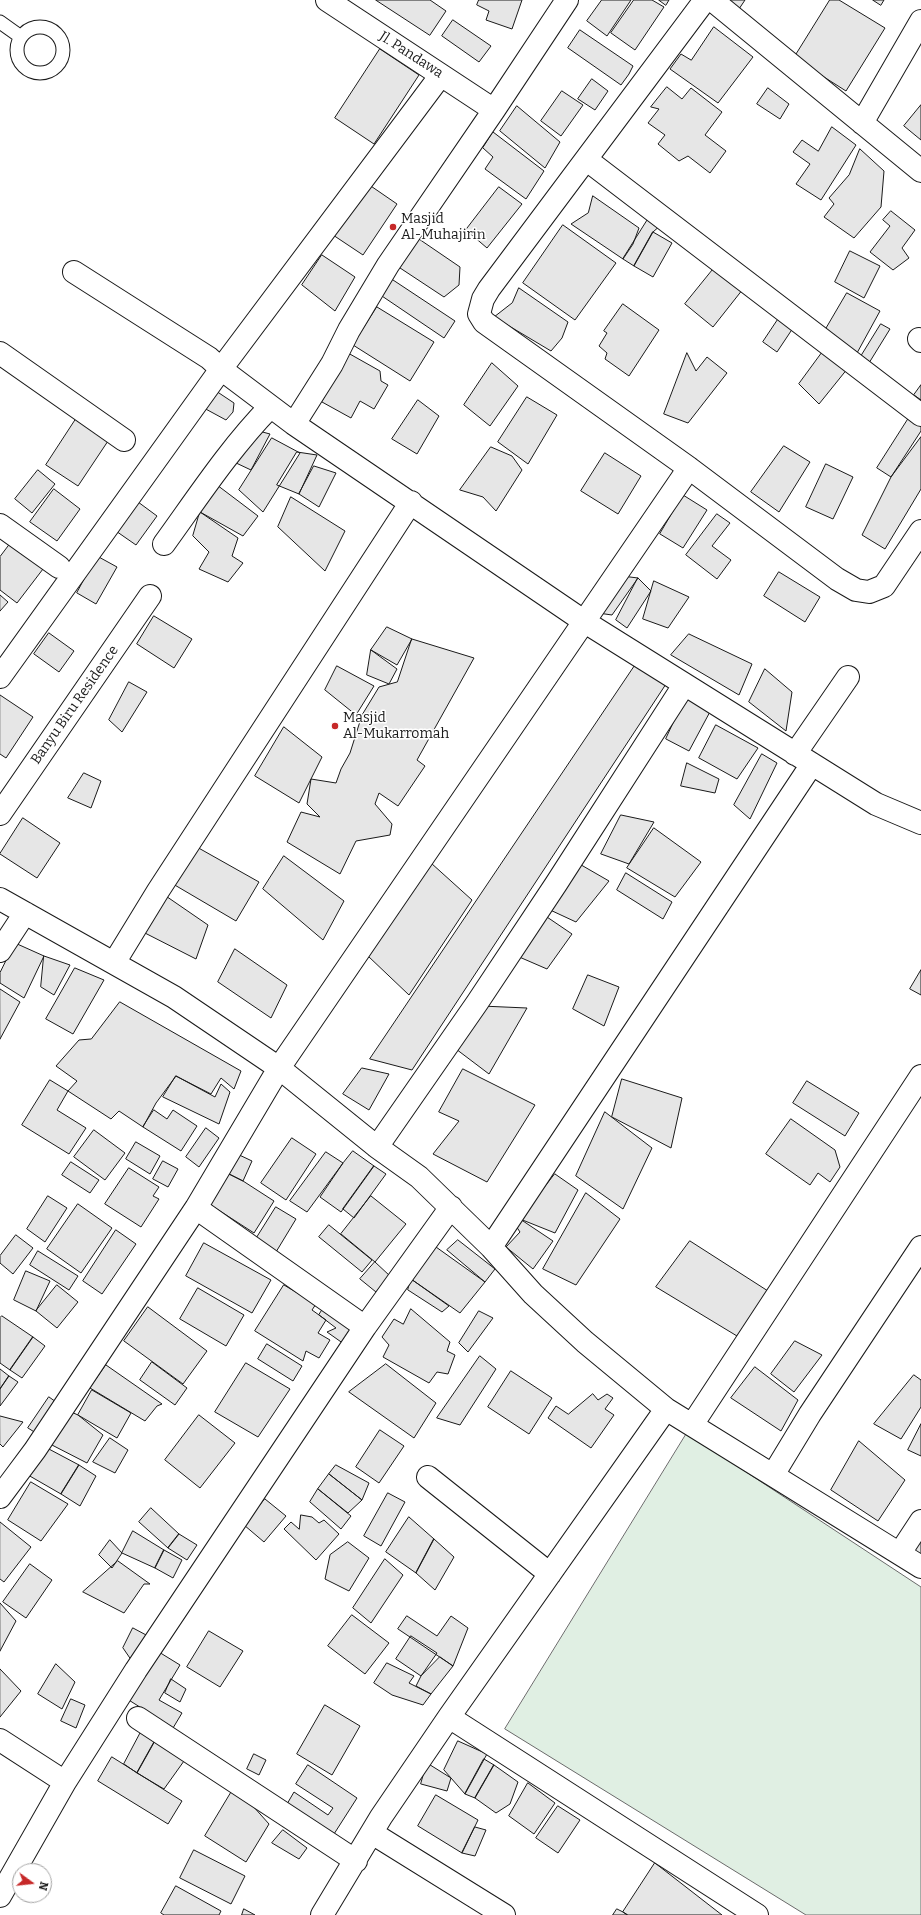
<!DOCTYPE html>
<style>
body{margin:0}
#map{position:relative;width:921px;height:1915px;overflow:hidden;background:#fff;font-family:Bitter,serif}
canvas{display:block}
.north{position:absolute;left:12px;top:1863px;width:40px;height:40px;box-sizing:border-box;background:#fff;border:1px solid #a3a3a3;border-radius:50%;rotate:105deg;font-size:11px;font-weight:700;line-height:16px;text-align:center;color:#1a1a1a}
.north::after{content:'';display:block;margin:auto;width:14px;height:18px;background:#c62828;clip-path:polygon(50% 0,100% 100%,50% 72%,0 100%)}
</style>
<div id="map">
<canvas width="921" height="1915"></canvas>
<div class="north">N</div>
</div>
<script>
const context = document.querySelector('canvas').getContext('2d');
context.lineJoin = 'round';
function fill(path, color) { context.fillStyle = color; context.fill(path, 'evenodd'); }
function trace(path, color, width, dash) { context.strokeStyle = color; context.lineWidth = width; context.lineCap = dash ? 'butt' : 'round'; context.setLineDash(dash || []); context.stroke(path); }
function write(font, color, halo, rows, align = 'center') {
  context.font = font + ' Bitter,serif'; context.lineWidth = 3; context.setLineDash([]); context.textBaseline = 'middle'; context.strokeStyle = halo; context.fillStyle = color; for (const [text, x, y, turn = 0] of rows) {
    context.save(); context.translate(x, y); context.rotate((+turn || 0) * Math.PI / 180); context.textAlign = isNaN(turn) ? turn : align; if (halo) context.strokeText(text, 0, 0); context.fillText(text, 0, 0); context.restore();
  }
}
const green = new Path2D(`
 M687,1433l234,154v328h-115l-301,-186z`);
const building = new Path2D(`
 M376,0h54l16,11 -16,24z
 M479,0h43l-10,29 -26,-9 3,-9 -12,-6z
 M602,0h29l-24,36 -20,-15z
 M634,0h18l12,7 -29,43 -24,-17z
 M659,0h10l-3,5z
 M727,0h18l-6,9z
 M830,0h9l46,28 -39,63 -52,-33z
 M873,0h11l-3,5z
 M453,20l38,26 -12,16 -37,-26z
 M714,27l39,30 -35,46 -48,-34 11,-15 10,6z
 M580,30l53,36 -4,8 -8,11 -53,-37z
 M380,49l39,26 -45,69 -39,-26z
 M592,79l16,12 -13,19 -17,-11z
 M667,87l15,12 9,-11 31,24 -17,23 21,16 -16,22 -22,-17 -9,5 -21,-17 7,-9 -17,-12 11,-14 -8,-2z
 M768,88l21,16 -9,15 -23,-15z
 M562,91l21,14 -22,31 -20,-15z
 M921,105v35l-17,-14z
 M517,106l43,36 -15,26 -45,-37z
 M832,127l24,18 -35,55 -25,-16 14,-20 -17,-12 9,-12 16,11z
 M493,132l51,39 -18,28 -41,-30 8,-12 -10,-9z
 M860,149l24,22 -3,36 -27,31 -30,-21 10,-13 -5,-6 20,-23z
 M365,182l32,22 -34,51 -33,-22z
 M499,187l23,17 -35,44 -21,-18z
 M593,196l46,32 -6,16 -10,15 -52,-35 17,-11z
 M891,211l24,19 -13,18 7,10 -16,12 -23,-18 20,-26 -7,-6z
 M650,216l12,8 -9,8 -19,34 -11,-7z
 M563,225l53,38 -41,57 -52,-37z
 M653,232l19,11 -19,34 -19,-11z
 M416,237l44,30 -1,18 -15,12 -50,-33z
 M850,251l30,15 -16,32 -29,-16z
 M322,255l33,22 -20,34 -33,-26z
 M715,267l28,22 -30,38 -28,-23z
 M387,276l68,45 -11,17 -68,-46z
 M519,288l49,34 -6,16 -11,13 -57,-34 18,-14z
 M847,293l33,18 -23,42 -34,-19z
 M623,304l36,26 -30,46 -24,-17 2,-6 -8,-7 8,-13 -3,-2z
 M377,307l57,35 -24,39 -57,-36z
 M779,318l14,10 -16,24 -14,-10z
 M881,324l9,5 -21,34 -9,-5z
 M824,350l24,18 -29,36 -20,-20z
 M348,353l32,18 1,10 7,4 -14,24 -14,-8 -9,17 -29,-16z
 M687,353l9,18 11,-14 20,16 -39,50 -24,-9z
 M492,363l26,23 -28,40 -26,-21z
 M921,385v15l-7,-5z
 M213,389l21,14 -1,9 -7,8 -24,-13z
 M527,397l30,18 -29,49 -30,-22z
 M418,400l21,16 -22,38 -25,-15z
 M912,413l9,6v12l-30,46 -14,-9z
 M76,419l32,22 -30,45 -32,-21z
 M255,430l15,4 -19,36 -17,-8z
 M921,437v52l-36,60 -23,-14 29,-58z
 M272,438l28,15 -37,59 -24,-22z
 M784,446l26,16 -31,50 -28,-20z
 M491,447l21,9 10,14 -26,41 -13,-14 -23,-7z
 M297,452l20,3 -18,39 -22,-9z
 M605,453l36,23 -23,38 -37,-23z
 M826,464l27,13 -20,42 -27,-12z
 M314,466l22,7 -17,34 -20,-13z
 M38,470l17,14 -23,29 -17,-14z
 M217,485l41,31 -15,20 -43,-24z
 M54,489l26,20 -23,32 -27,-19z
 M683,495l24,15 -24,38 -23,-14z
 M291,497l54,34 -20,40 -47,-44z
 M134,499l23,17 -21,29 -23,-16z
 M200,512l38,26 -6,18 11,7 -15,19 -29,-13 10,-17 -16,-16z
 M717,514l13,9 -18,23 19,14 -14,19 -31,-24z
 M10,544l33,25 -26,34 -17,-13v-33z
 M97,556l20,11 -21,37 -19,-11z
 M779,572l41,25 -15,25 -41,-26z
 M622,576l16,2 -26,37 -14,-2z
 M638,578l13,13 -24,37 -11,-8z
 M654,581l35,16 -21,31 -25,-9z
 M0,595l8,7 -8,9z
 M154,616l38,23 -18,29 -37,-24z
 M387,627l25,12 -15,26 -26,-15z
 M49,633l25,18 -15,21 -25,-18z
 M689,634l63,30 -13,31 -68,-40z
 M412,639l62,19 -57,102 8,6 -27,40 -19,-13 -4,11 17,20 -2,11 -34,6 -16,33 -53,-32 14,-30 19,5 -13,-13 4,-25 25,4 5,-14 9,-16 12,-38 17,-28 18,-5z
 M371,650l26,19 -8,15 -22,-9z
 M638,661l28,23 -254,386 -42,-11z
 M337,666l37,20 -18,29 -31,-25z
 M765,669l27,23 -6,39 -37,-29z
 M129,682l18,10 -25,40 -13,-12z
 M0,695l33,22 -27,41 -6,-4z
 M685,698l27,10 -23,43 -23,-12z
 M716,725l42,23 -21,31 -38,-21z
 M284,727l38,30 -23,46 -44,-27z
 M762,754l15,9 -27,56 -16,-14z
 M687,763l32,16 -4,14 -34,-7z
 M84,773l17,8 -10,27 -23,-10z
 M621,815l33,7 -25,42 -28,-10z
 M23,818l37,25 -23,35 -37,-24z
 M654,828l47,34 -26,35 -48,-29z
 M195,846l64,36 -23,39 -63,-37z
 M284,856l60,45 -21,39 -60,-51z
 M576,862l33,19 -33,41 -28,-13z
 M431,863l41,37 -63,95 -41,-39z
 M626,873l46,29 -9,17 -46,-29z
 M160,892l48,33 -12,34 -55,-28z
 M544,915l28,19 -25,35 -30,-13z
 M15,943l29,13 -20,42 -24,-15v-10z
 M235,949l52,36 -16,33 -53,-36z
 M44,956l26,9 -16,30 -13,-8z
 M75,968l29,12 -31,54 -27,-15z
 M921,970v25l-11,-6z
 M588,975l31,12 -15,39 -31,-17z
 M0,989l20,13 -20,37z
 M120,1002l121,69 -7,18 -13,-11 -10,16 -35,-18 -20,27 -13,24 -24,-16 -8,8 -43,-28 9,-10 -21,-15 23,-26 12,-1z
 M481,1006l46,2 -38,66 -37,-28z
 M362,1068l27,6 -20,36 -26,-16z
 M463,1069l72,36 -48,77 -54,-28 26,-33 -20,-9z
 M176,1076l39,21 6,-13 9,8 -11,32 -56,-27z
 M622,1079l60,19 -11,50 -59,-31z
 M50,1080l18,11 -11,19 29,18 -17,26 -47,-29z
 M807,1081l52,32 -14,23 -52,-33z
 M154,1110l13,9 6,-9 24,16 -16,25 -38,-24z
 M605,1112l47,36 -29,61 -47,-33z
 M791,1119l44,31 5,17 -10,15 -12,-9 -8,12 -44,-31z
 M206,1128l13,10 -20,29 -13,-10z
 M94,1130l31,23 -20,27 -31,-23z
 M292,1138l24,16 -30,46 -25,-17z
 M136,1142l24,14 -10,18 -24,-15z
 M353,1151l21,15 -33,46 -21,-15 23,-34z
 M233,1152l19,9 -9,20 -20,-10z
 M326,1152l17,11 -36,49 -17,-11z
 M163,1161l15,8 -10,18 -15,-8z
 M71,1162l28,18 -9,13 -28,-18z
 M374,1166l12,8 -32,44 -11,-9z
 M129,1168l30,19 -6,9 6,3 -18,28 -36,-23z
 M223,1171l20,10 31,20 -20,32 -48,-31z
 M555,1174l23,16 -23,43 -35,-14z
 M586,1193l34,26 -44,66 -33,-16z
 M48,1196l19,12 -22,34 -18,-13z
 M371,1196l35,28 -31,38 -34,-28z
 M78,1204l34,24 -31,45 -34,-24z
 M276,1207l20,12 -20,33 -20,-13z
 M520,1219l33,22 -20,28 -27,-22 14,-15 -4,-6z
 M329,1225l43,35 -10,12 -43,-35z
 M116,1230l20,14 -34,50 -19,-13z
 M16,1235l17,13 -20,26 -13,-11v-7z
 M458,1240l37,29 -10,13 -38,-32z
 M690,1241l78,50 -31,45 -81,-49z
 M204,1243l67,37 -19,33 -66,-37z
 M436,1247l49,35 -25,31 -49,-34z
 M38,1251l40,25 -9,14 -39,-25z
 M375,1262l15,14 -14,16 -16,-13z
 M26,1271l24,10 -14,30 -22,-11z
 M411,1279l38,27 -7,6 -34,-22z
 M57,1285l21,17 -21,26 -21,-17z
 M284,1285l32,19 -4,6 14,10 -8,13 12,7 -11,18 -13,-7 -3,10 -48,-30z
 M198,1288l46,27 -18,31 -46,-27z
 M326,1304l31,21 -13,19 -17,-12 9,-4 -17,-13z
 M148,1307l59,44 -24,33 -59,-43z
 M411,1309l39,33 -3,9 8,4 -7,19 -11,-2 -8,11 -46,-26 6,-12 -7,-8 12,-18 9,5z
 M479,1311l14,7 -25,34 -9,-9z
 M2,1316l31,21 -23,33 -10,-7v-45z
 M33,1337l12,9 -23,32 -12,-8z
 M795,1341l27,14 -28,37 -23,-18z
 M267,1344l35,22 -9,15 -35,-22z
 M480,1356l16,13 -36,56 -23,-7z
 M152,1362l35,26 -12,17 -35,-25z
 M246,1363l44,26 -32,48 -43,-25z
 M386,1364l50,39 -22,35 -65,-46z
 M106,1365l56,39 -5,2 -12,15 -55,-33z
 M755,1367l43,33 -17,31 -50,-33z
 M0,1369l9,7 -9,13z
 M511,1371l41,27 -23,36 -41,-27z
 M914,1375l7,5v27l-20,32 -27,-15z
 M9,1376l9,6 -18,24v-17z
 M92,1390l39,23 -14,25 -39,-23z
 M593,1394l5,6 9,-6 6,4 -8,11 9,6 -23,33 -43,-30 8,-12 12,8z
 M49,1397l10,7 -20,31 -11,-7z
 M69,1411l9,4 25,20 -16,28 -37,-19z
 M199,1415l36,28 -35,45 -35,-28z
 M0,1416l23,6 -20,25 -3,-3z
 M921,1424v32l-13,-6z
 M380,1430l24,16 -25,37 -23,-16z
 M110,1438l18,12 -13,23 -22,-11z
 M859,1441l46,39 -27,41 -47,-31z
 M47,1448l32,17 -18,29 -33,-19z
 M79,1465l17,11 -16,30 -19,-12z
 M336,1465l33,18 -7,17 -33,-26z
 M329,1474l33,26 -14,13 -30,-24z
 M31,1482l37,22 -27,37 -33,-21z
 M318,1489l33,27 -10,13 -31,-27z
 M388,1493l17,9 -24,44 -17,-10z
 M265,1499l21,17 -22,26 -20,-17z
 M151,1508l28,26 -11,14 -29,-26z
 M301,1515l11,2 7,6 5,-3 15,14 -23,26 -32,-31 7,-7 8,7z
 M409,1517l25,22 -18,34 -30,-21z
 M0,1522l31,25 -27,35 -4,-3z
 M921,1527v28l-13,-8z
 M133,1531l31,19 -9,18 -33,-15z
 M179,1534l18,11 -10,15 -19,-12z
 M434,1539l20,18 -19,33 -19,-17z
 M110,1540l12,13 -10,15 -13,-13z
 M348,1542l21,16 -20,33 -24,-12 5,-24z
 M164,1550l18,10 -9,18 -18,-10z
 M385,1559l18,16 -32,48 -18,-15z
 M118,1561l32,23h-6l-20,29 -41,-21z
 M30,1564l22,16 -26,38 -23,-16z
 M0,1603l16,18 -16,30z
 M352,1615l37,28 -24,31 -37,-28z
 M407,1616l30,20 14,-20 17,12 -15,38 -55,-37z
 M133,1628l15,8 -14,28 -11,-16z
 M209,1631l34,20 -23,36 -33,-20z
 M411,1636l26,17 -16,23 -25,-17z
 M154,1649l26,16 -21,35 23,13 -9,15 -49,-31z
 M440,1657l13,9 -22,28 -15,-8 5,-10z
 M387,1663l27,13 -5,7 22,11 -8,11 -31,-10 -18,-12z
 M56,1664l19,18 -13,27 -24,-15z
 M0,1669l21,22 -21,26z
 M171,1679l15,10 -6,13 -15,-9z
 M71,1699l14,6 -9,23 -15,-7z
 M325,1705l35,21 -28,49 -35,-21z
 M142,1730l14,9 -19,34 -13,-9z
 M156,1739l28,22 -20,28 -27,-16z
 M458,1741l29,13 -22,40 -21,-24z
 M254,1754l12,6 -7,15 -12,-6z
 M112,1757l70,44 -14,23 -70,-43z
 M484,1759l10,6 -19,33 -10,-4z
 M427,1763l24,15 -4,13 -26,-7z
 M308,1765l49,33 -23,36 -47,-30 7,-12 34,23 5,-7 -37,-24z
 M494,1765l24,17 -8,22 -14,9 -21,-15z
 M528,1783l27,20 -21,31 -25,-18z
 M235,1786l34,38 -23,38 -41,-26z
 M436,1795l42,25 -16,33 -44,-27z
 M558,1806l22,14 -22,33 -22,-15z
 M475,1827l11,3 -11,26 -13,-3z
 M283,1830l24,18 -8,11 -27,-16z
 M194,1850l51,26 -14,28 -51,-26z
 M655,1863l67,52h-94l-5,-3z
 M176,1886l45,25 -2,4h-55l-3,-2z
 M244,1909l11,6h-13z
 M617,1909l6,3 4,3h-14z`);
const lane = new Path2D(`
 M0,22l21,15
 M17 50a23 23 0 1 1 46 0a23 23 0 1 1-46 0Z`);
const street = new Path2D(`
 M327,0l167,110
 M567,0l-73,110 -106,155 -39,65 -17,34 -38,60 291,198 291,182 45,19
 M705,0l-216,289 -6,10 -4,15 5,8 205,146 148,111 19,11 13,2 15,-6 37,-55
 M712,0l209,171
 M862,123l59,-102
 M587,160l334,255
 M74,272l135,86 12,11 73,55
 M919,339l2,2
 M0,353l124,87
 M0,525l59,42
 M164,544c34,-47 66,-96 106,-137
 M0,677l221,-308 220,-294
 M795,754l53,-77
 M0,814l150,-218
 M0,899l174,98 105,71 98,79 42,30 72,70 42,47 52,48 81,67 255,158
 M0,951l25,-38
 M114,963l44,-72 253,-389
 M377,1147l100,-144 79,-119 128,-199
 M196,1208l169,119
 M491,1247l321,-483
 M692,1425l229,-349
 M773,1475l37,-61 111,-167
 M428,1477l122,97
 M0,1497l35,-47 161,-242 83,-140 410,-600
 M900,1553l21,-32
 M449,1717l308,198
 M138,1718l218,143
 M0,1740l65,42
 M372,1833l132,82
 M0,1896l65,-114 71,-112 229,-343 86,-120
 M322,1915l59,-98 68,-100 217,-308`);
const markers = [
 [393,227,4,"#c62828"],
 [335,726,4,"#c62828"]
];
const streetNames = [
 ["Jl. Pandawa",411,55,33],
 ["Banyu Biru Residence",75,705,-55]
];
const poiNames = [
 ["Masjid",401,219],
 ["Al-Muhajirin",401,235],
 ["Masjid",343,718],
 ["Al-Mukarromah",343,734]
];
fill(green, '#e0efe3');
trace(green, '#6a6a6a', 1);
fill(building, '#e6e6e6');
trace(building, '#1a1a1a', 1);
trace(lane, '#1a1a1a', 15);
trace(street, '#1a1a1a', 24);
trace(lane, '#fff', 13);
trace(street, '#fff', 22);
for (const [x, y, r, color] of markers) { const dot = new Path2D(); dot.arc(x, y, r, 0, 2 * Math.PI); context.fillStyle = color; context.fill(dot); trace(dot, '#fff', 1.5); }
write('14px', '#1a1a1a', '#fff', streetNames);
write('14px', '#1a1a1a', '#fff', poiNames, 'left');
</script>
